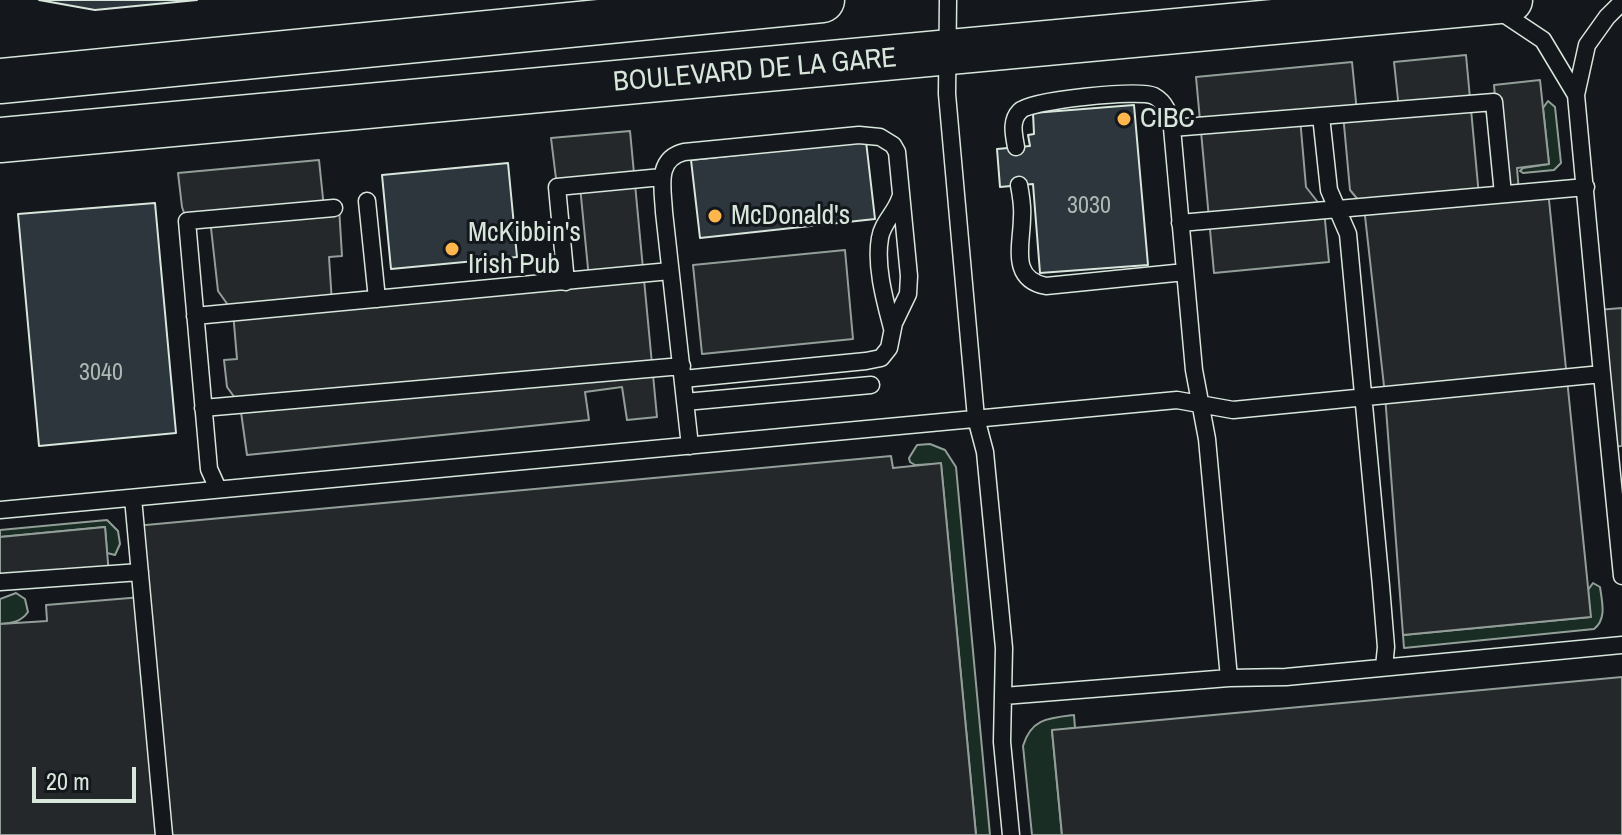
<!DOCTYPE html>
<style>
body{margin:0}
#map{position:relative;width:1622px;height:835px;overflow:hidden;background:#14181c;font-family:"Archivo Narrow",sans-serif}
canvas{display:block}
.scale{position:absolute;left:32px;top:767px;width:104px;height:36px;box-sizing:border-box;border:4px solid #d8e6dc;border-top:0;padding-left:10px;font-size:24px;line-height:28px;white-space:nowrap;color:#d8e6dc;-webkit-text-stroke:6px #14181c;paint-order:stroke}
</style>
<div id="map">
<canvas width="1622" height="835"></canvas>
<div class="scale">20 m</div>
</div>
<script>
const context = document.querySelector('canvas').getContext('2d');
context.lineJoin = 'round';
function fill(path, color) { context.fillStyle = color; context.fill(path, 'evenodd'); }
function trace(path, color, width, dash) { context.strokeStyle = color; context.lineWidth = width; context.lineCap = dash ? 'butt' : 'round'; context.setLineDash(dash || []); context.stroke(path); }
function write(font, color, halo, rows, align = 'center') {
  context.font = font + ' "Archivo Narrow",sans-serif'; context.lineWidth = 6; context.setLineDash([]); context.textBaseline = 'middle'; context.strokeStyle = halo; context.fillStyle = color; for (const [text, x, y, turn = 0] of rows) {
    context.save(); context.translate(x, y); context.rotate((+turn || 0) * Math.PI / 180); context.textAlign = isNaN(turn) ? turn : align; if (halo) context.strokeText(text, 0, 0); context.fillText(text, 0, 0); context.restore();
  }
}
const green = new Path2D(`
 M1548,101l7,6 6,56 -7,7 -31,3 -3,-2 3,-3 26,-4 -6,-56z
 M930,444l15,6 11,17 34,368h-14l-35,-371 -26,1 -5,-3 -1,-4 8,-13z
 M107,520l11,11 2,13 -5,11 -8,-2 -2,-26 -105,10v-7z
 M1593,583l7,4c2,15 7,32 -6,42l-190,19 -1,-13 187,-18 -2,-27z
 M16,593l9,6 3,13c-7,10 -16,11 -28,12v-25z
 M1074,715l1,13 -23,3 10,104h-30l-9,-89c8,-27 25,-28 51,-31z`);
const parking = new Path2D(`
 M1466,55l13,141 24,-2 -9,-109 46,-5 9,84 -32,4 2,24 29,-2 43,427 -188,18 -18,-240 -21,-188 -14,-17 -7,-76 -43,4 6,69 18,23 5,52 -115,11 -18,-196 156,-15 5,50 42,-3 -5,-47z
 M630,131l27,286 -30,3 -5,-33 -37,5 4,28 -342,35 -7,-50 -13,-18 -3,-27 13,-1 -4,-47 -15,-21 -8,-72 -23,2 -5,-14 -4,-34 141,-13 5,48 15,-1 3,49 -13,1 3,46 257,-24 -9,-93 -23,1 -6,-49z
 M845,250l8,89 -151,15 -9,-89z
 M1622,308v138l-13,1 -12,-137z
 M891,456l2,12 48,-5 35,372h-976v-211l47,-3 -1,-16 96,-8 -7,-71z
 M105,527l4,48 -109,7v-45z
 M1622,677v158h-560l-10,-105z`);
const building = new Path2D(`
 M39,0h158l-102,10z
 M1134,105l14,160 -108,8 -7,-89 -33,3 -3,-38 33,-3 -2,-11 6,-1 -1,-21z
 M866,141l9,78 -175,19 -9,-78z
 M508,163l9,94 -126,12 -9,-94z
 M155,203l21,230 -137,13 -21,-232z`);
const lane = new Path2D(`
 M948,0l-1,94 29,324 9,34 19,196 -2,94 9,93
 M1498,10l45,30 33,55
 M1321,116l8,74 19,44 33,352 5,61 -2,20
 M1016,147c-2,-12 -6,-26 4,-36 11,-11 120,-22 134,-15 13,7 15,19 18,32
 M1019,185c2,11 4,21 3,32 0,27 -13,62 24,69l139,-14
 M367,201l10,98
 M1180,223l406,-36
 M566,282l-9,-95 105,-10
 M195,316l475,-45
 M892,328c-7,-27 -17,-62 -12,-90 2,-15 16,-26 20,-40
 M1602,374l-26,-279 11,-50 20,-28 15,-15
 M683,379l183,-18 15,-3 8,-10 5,-25 14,-29 1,-18 -12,-124 -4,-7 -13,-8 -21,-2 -175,17c-29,7 -21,37 -20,60l26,234
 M685,402l186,-17
 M203,408l479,-42
 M218,489l-9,-20 -22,-248 147,-13
 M133,498l31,337
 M0,510l1177,-110 56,10 369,-36 20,202
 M0,582l140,-10
 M1229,678l-22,-239 -13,-69 -22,-242 322,-26 9,92
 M1004,696l225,-18 57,-1 336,-32`);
const secondary = new Path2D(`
 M0,81l822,-81
 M0,140l1510,-140`);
const markers = [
 [1124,119,8,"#ffb74d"],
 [715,216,8,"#ffb74d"],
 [452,249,8,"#ffb74d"]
];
const numberNames = [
 ["3030",1089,207],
 ["3040",101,374]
];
const streetNames = [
 ["BOULEVARD DE LA GARE",755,71,-5]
];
const poiNames = [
 ["CIBC",1140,119],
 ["McDonald's",731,216],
 ["McKibbin's",468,233],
 ["Irish Pub",468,265]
];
fill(green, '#1a2d24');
trace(green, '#939e99', 2);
fill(parking, '#24282b');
trace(parking, '#939e99', 2);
fill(building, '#2c363c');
trace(building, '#d8e6dc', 2);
trace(lane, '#d8e6dc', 19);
trace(secondary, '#d8e6dc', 47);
trace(lane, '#14181c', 16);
trace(secondary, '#14181c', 44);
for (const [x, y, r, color] of markers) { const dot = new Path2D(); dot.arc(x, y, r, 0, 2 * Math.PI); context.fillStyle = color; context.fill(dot); trace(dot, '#14181c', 3); }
write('24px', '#adbab4', null, numberNames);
write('28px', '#d8e6dc', '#14181c', streetNames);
write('28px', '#d8e6dc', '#14181c', poiNames, 'left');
</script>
